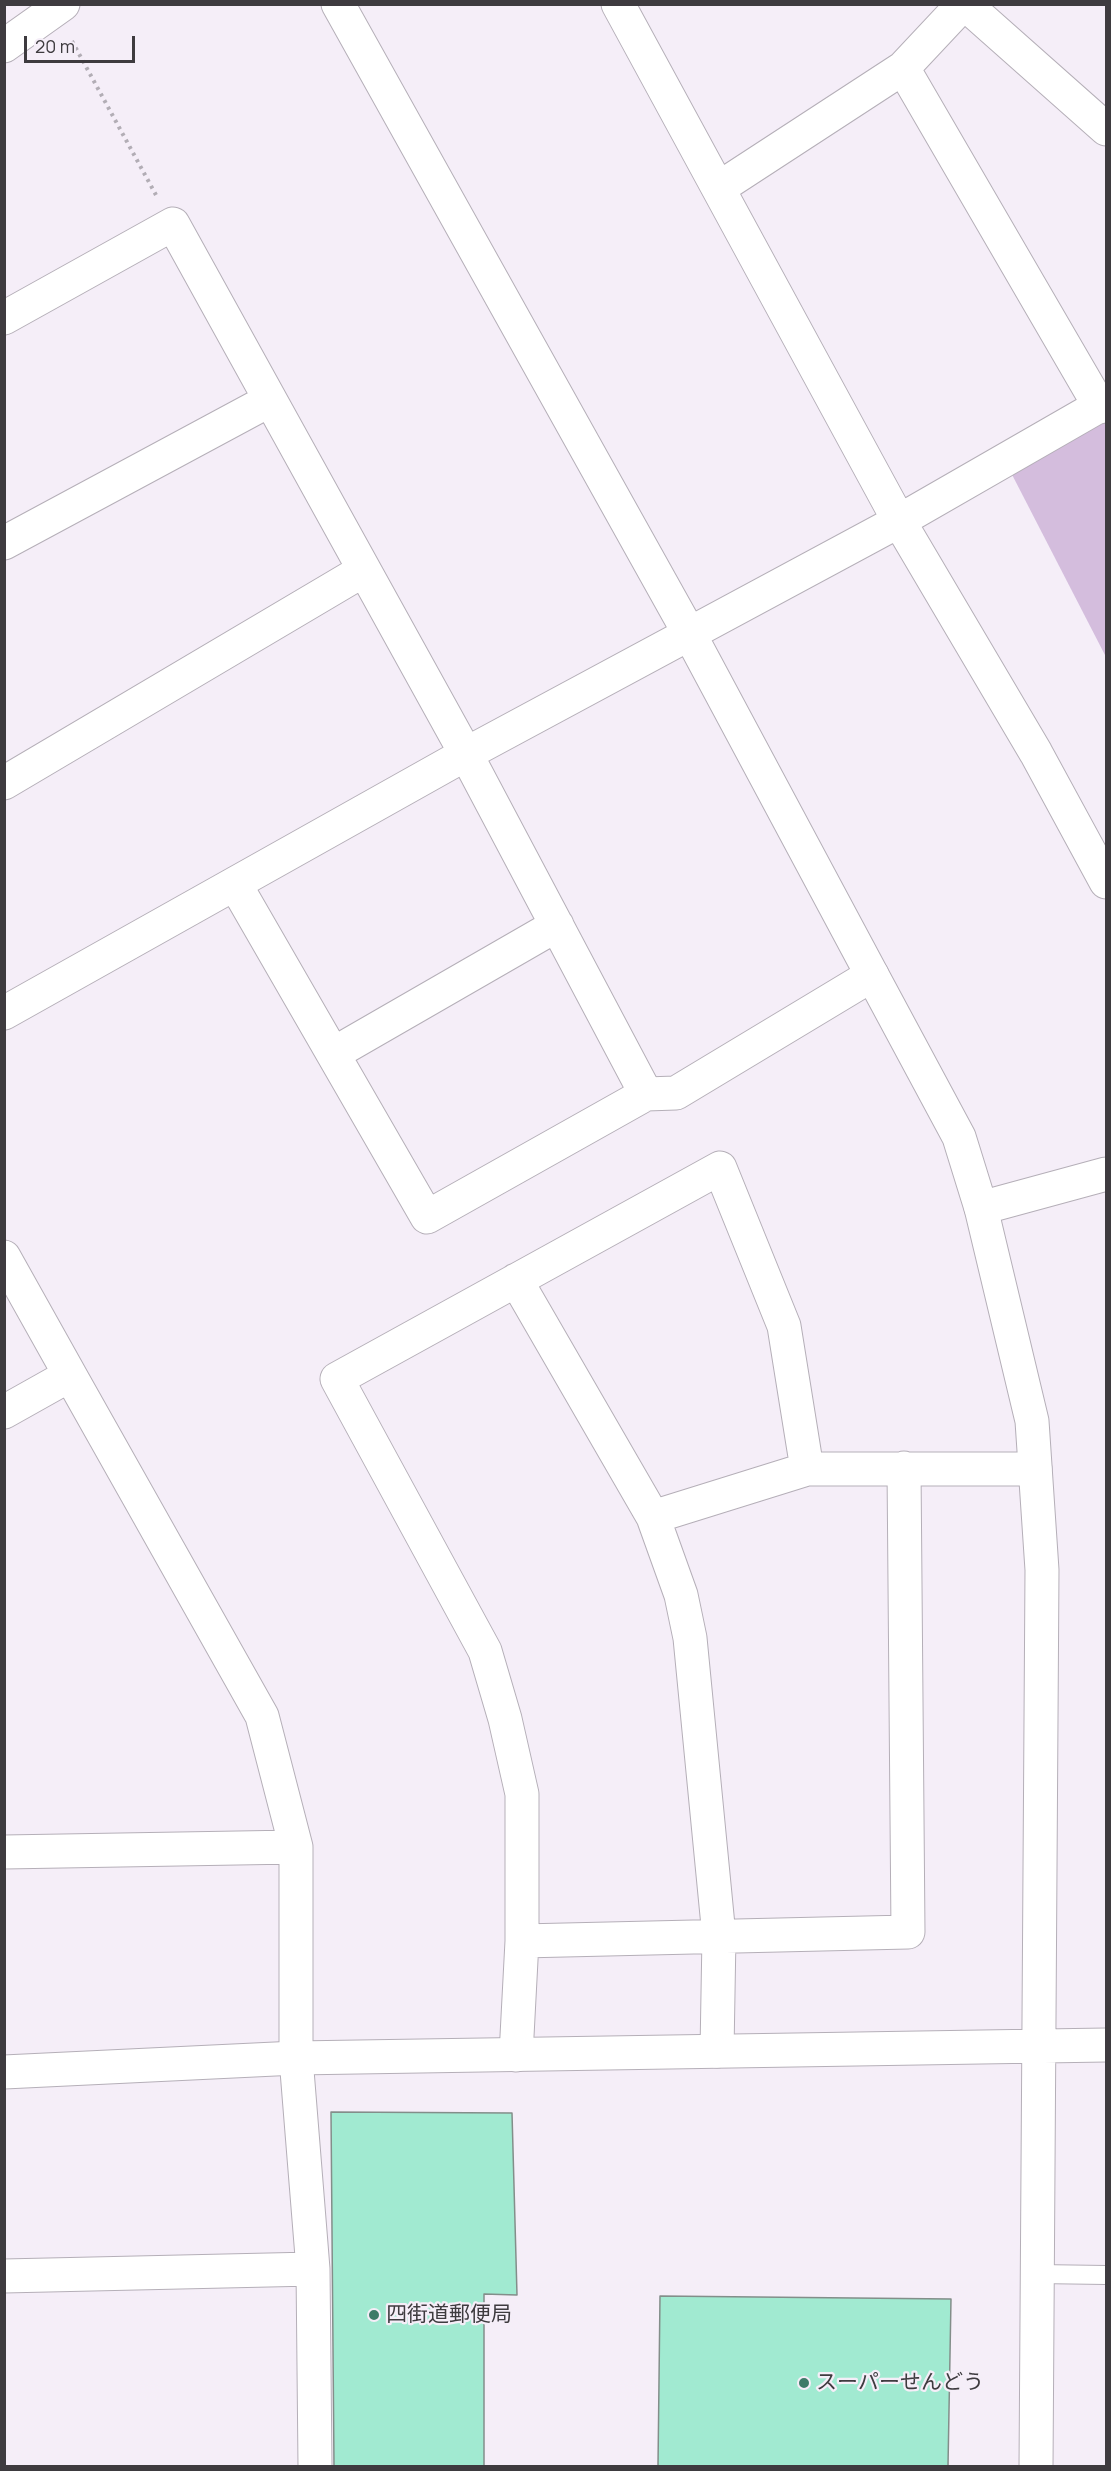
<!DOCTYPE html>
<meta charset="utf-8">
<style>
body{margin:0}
#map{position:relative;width:1111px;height:2471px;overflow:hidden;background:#f5eef8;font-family:Manrope,sans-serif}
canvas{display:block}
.frame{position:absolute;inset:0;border:6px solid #3e3b3f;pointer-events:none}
.scale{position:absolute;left:24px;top:36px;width:111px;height:27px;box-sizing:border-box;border:3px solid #3e3b3f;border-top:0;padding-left:8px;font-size:18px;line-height:21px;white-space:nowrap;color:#3e3b3f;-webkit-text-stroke:4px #f5eef8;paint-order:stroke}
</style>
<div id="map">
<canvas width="1111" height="2471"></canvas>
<div class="frame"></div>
<div class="scale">20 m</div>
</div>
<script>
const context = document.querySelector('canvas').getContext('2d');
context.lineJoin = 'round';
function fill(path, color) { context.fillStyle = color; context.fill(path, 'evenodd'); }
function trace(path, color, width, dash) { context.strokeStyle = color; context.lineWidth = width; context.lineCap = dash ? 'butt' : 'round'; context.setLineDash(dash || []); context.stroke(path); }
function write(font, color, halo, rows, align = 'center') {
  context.font = font + ' Manrope,"Noto Sans JP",sans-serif'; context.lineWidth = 4.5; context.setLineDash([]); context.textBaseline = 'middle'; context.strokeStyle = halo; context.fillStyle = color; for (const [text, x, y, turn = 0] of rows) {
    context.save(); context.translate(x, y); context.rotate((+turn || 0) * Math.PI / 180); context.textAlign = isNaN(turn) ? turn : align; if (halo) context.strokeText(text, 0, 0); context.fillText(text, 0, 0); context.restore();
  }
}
const green = new Path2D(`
 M1106,402v255l-101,-196z`);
const building = new Path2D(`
 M331,2112l181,1 5,182 -33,-1v172h-150z
 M660,2296l291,3 -3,167h-290z`);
const path = new Path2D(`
 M72,41l84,154`);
const lane = new Path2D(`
 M1037,2274l69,1`);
const street = new Path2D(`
 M618,4l281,517 137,232 70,129
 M965,4l141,125
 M903,68l197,339
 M719,188l184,-120 60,-64
 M4,318l169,-94 293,530 180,340 -219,123 -192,-333
 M4,543l266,-143
 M4,783l360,-213
 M4,1013l462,-259 433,-233 207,-119
 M333,1054l224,-129
 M646,1094l30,-1 196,-118
 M981,1208l125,-34
 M4,1257l66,118
 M516,1280l137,237 28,78 9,43 29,298 -2,115
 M4,1412l66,-37 192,341 34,131v211l17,211 2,197
 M653,1517l154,-48h228
 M4,1852l292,-5
 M522,1941l386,-9 -4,-464
 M516,2055l6,-114v-147l-17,-75 -20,-68 -148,-272 383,-211 64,158 23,143
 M4,2276l309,-7`);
const secondary = new Path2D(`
 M338,4l351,629 183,342 87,162 22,71 51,213 10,149 -6,896
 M4,46l59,-42
 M4,2072l292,-14 810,-13`);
const markers = [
 [374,2315,6,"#3d7b68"],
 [804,2383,6,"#3d7b68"]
];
const poiNames = [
 ["四街道郵便局",386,2315],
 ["スーパーせんどう",816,2383]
];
fill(green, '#d4bddd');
fill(building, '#a1ead1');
trace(building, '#838e8a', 1.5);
trace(lane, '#b5afb8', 20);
trace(street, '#b5afb8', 35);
trace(secondary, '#b5afb8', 35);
trace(path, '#b2adb5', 4, [3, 4.5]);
trace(lane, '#fff', 18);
trace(street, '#fff', 33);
trace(secondary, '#fff', 33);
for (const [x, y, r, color] of markers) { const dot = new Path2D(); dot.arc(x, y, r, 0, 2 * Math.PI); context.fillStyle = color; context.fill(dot); trace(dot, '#f5eef8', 2); }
write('21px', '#3e3b3f', '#f5eef8', poiNames, 'left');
</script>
